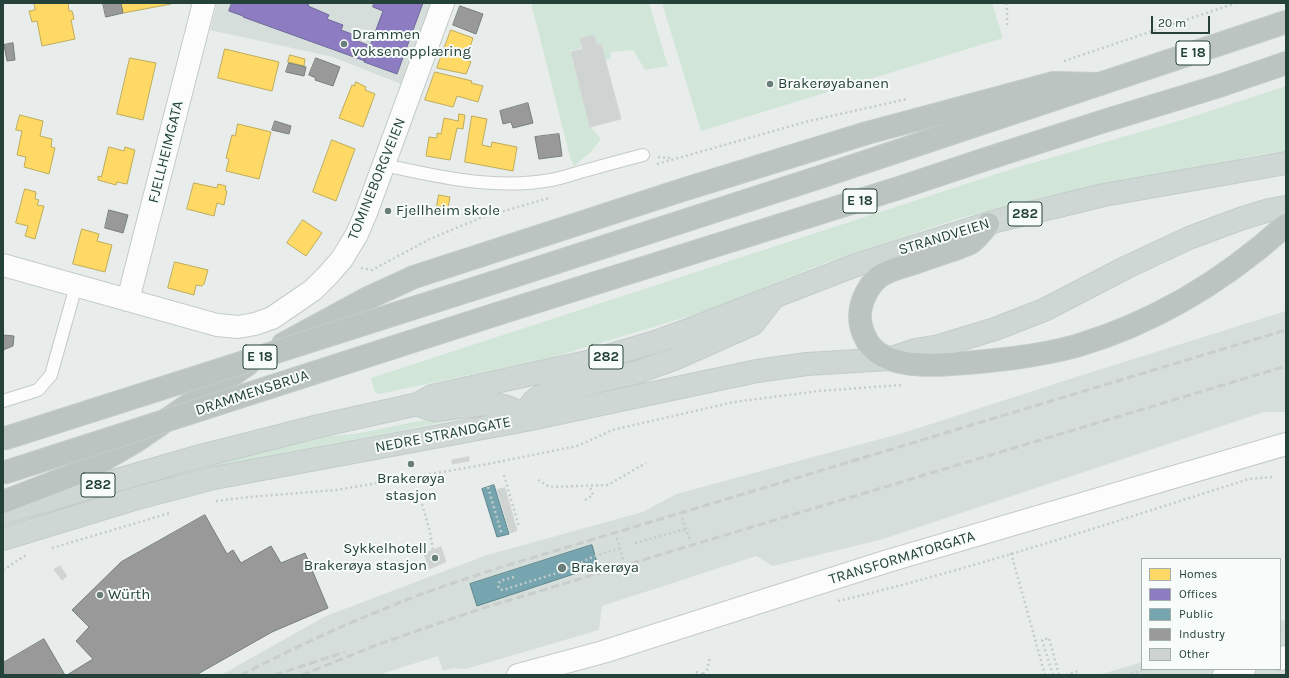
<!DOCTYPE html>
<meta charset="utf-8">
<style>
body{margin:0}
#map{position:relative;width:1289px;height:678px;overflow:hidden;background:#e8edeb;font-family:Karla,sans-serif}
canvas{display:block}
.frame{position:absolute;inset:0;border:4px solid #24423a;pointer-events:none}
.legend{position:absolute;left:1141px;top:558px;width:140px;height:112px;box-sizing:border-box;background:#f7fbf9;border:1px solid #a3b1ad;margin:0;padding:5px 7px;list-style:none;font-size:12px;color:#24423a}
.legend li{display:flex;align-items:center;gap:8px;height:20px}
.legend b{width:20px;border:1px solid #a3b1ad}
.scale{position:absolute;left:1151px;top:16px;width:59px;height:18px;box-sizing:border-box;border:2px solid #24423a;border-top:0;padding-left:5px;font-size:12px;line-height:14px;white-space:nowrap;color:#24423a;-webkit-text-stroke:3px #f7fbf9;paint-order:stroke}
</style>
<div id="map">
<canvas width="1289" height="678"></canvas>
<div class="frame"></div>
<ul class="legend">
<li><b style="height:11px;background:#ffd966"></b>Homes</li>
<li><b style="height:11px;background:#8e7cc3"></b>Offices</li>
<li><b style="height:11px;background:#76a5af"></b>Public</li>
<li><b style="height:11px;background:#999"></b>Industry</li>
<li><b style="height:11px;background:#cfd4d2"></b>Other</li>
</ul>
<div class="scale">20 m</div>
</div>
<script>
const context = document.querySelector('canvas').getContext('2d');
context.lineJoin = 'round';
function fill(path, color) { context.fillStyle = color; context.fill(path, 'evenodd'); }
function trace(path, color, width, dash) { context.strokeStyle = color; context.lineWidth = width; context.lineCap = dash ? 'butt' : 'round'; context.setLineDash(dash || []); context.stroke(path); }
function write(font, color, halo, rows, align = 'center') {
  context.font = font + ' Karla,sans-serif'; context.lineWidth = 4; context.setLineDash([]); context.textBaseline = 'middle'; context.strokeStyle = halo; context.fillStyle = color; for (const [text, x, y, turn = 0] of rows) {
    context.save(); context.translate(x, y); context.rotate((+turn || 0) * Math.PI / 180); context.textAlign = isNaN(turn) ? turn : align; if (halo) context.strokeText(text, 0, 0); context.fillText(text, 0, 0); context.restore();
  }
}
const built = new Path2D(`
 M217,3h214l-30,81 -68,-27 -123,-27z
 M1286,311v101h-22l-381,127 -110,27 -17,-10 -154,50 -3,24 -133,39 -13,-1 -10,3 -5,-15 -60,19h-157l105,-59 161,-61 156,-43 33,-18 230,-62 167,-54z
 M1286,619v56h-187l43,-13v7h138v-48z`);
const green = new Path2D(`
 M531,3h118l19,63 -23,4 -12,-20 -22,2 -1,7 -4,1 -5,-16 -4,1 -3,-10 -14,4 2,9 -12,3 21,76 10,12 -10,13 -17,14 -4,-9z
 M662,3h330l11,35 -302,93z
 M1286,86v65l-27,4 -213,41 -92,24 -126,42 -125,50 -153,46 -171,36 -4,-1 -4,-15 644,-210 167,-48z
 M468,411l19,3 -255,49 -114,27 -115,37v-6l300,-83 52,-4z`);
const homes = new Path2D(`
 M34,3h34l1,8h3l2,8 -3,1 4,19 -33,7 -5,-25 -5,1 -3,-11 6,-1z
 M121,3h50v1l-48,9z
 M451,30l22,8 -7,22 5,2 -5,12 -29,-6z
 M225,49l54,13 -7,29 -54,-13z
 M290,55l15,4 -1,7 -16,-4z
 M130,58l26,5 -13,57 -26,-6z
 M435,72l37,9 -1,2 12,3 -5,16 -21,-6 -4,11 -28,-7z
 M356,82l10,5 -1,3 10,4 -12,33 -24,-9 13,-33 2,1z
 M459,114l6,1 -2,14 -6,-1 -7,32 -24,-4 3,-19 8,1v-5l4,1 3,-16 14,3z
 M20,115l23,6 -3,15 12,3 -1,8 4,1 -6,26 -25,-7 2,-10 -9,-2 5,-24 -6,-1z
 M472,116l15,3 -5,26 9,2 1,-5 25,5 -4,24 -48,-9z
 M238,124l33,8 -12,47 -33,-8 3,-12 -3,-1 6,-23 3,1z
 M332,140l23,9 -19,52 -23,-9z
 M109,147l15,4 1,-4 10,3 -8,34 -10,-2 -1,3 -18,-5v-4l3,1z
 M194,183l23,5 1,-4 8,2 -1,4 2,1 -3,14 -7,-2 -3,13 -27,-7z
 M25,189l11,3 -1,7 4,1 -2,5 7,1 -9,33 -10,-3 3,-10 -12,-3z
 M439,195l11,2 -2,11 -11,-2z
 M303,220l19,13 -16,23 -19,-13z
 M82,229l17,5 -2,7 15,4 -7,27 -32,-8z
 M175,262l33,8 -4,14 -2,2 -6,-1 -2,10 -26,-7z`);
const offices = new Path2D(`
 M232,3h77l-1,3 21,9 -2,4 16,6 -2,5 16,6 -2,4 15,6 -5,15 -122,-44v-1l-14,-5z
 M374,3h49l-26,71 -33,-12 19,-51 -10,-4z`);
const public = new Path2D(`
 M494,485l15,49 -12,3 -15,-48z
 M592,545l6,21 -121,40 -7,-22z`);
const industry = new Path2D(`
 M103,3h18l2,10 -17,4z
 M460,6l23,8 -7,20 -23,-9z
 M13,43l2,17 -8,1 -3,-16z
 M316,58l24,9 -7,19 -18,-6 1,-2 -7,-3z
 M289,63l17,4 -2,9 -18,-4z
 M528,103l5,20 -20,5 -2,-6 -8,2 -3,-13z
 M275,121l16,5 -2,8 -17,-4z
 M559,134l3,22 -23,3 -4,-22z
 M109,210l19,5 -5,18 -18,-5z
 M3,335l11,1 -1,10 -10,4z
 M205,515l22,39 6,-4 8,13 30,-17 10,17 24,-10 23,55 -56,24 -76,43h-129l26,-16 -17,-18 13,-14 -17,-17 49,-48z
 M44,639l21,36h-61l-1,-12z`);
const building = new Path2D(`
 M594,35l3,10 4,-1 20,75 -31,8 -19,-75 12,-3 -3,-10z
 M469,457v4l-17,3v-4z
 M505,488l12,43 -7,2 -13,-43z
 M441,547l5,15 -17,7 -5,-15z
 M60,566l7,10 -5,4 -8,-10z`);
const path = new Path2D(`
 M1006,3l1,6v16
 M1064,61l172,-58
 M658,157l13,1
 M657,164l152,-43 98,-22
 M361,268l11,2 58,-31 50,-21 69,-20
 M504,475l15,52
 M538,480l12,7 58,-2 38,-22
 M488,487l14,48
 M585,500l8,-5 -3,-8
 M216,501l33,-4 87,-7 147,-25 94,-19 16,-7 19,-9 122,-28 85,-11 82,-6
 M422,504l8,28 3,19
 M682,518l8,22
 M617,538l6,22
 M635,543l51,-14
 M52,548l118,-35
 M1011,553l34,122
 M3,570l23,-15
 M514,577l-14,4 -2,4 1,4 4,1 54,-17 38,-17 25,-8
 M838,601c139,-33 275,-79 411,-122l24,-2
 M1280,630l6,-2
 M696,672l7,2
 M703,674l4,-4 3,-13
 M1053,675l-11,-35 7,-2 10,37
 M1066,675l13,-4
 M1126,675l21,-6`);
const service = new Path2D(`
 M384,165c54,12 112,25 167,15 11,-2 22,-6 33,-9 19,-5 39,-11 59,-16
 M3,401l35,-11 13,-15 25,-89`);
const minor = new Path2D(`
 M128,300l76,-297
 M518,675l85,-23 285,-91 398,-117`);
const tertiary = new Path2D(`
 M1280,659l6,-2
 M1224,675l20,-6`);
const secondary = new Path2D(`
 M3,265l214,60 21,2 17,-3 17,-6 41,-28 15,-15 14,-16 15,-25 9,-21 77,-210`);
const primary = new Path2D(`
 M424,407l10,3 43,-5 16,-1 11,2 10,4 12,10
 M526,420c3,-15 5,-20 19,-26l93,-22 36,-13 79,-35 20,-26
 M3,513l190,-55 126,-32 99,-22 14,-8 155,-34 68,-20 33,-12 168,-65 140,-44 108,-26 182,-32
 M3,539l131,-40 80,-21 312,-58 231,-49 50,-7 82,-5 27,-9 23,-4 56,-17 49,-19 83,-43 62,-29 51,-19 29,-9 17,-3`);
const motorway = new Path2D(`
 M988,224c-5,6 -11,15 -18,19 -3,2 -8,3 -12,5 -16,5 -31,11 -47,16 -10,3 -22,6 -31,12 -3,2 -6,6 -9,9 -13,19 -15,36 -4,56 15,26 58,25 85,23 41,-3 83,-7 124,-18 78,-23 149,-66 210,-121
 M492,283l328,-106 466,-155
 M500,313l399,-125 84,-28 118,-38 118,-36 67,-23
 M283,344l83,-45 48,-22 265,-86 188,-58 186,-50 47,1
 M3,502l83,-32 50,-29 112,-77`);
const rail = new Path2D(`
 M241,675c49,-25 97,-48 148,-68 35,-15 71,-26 106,-38l791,-239
 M275,675l70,-23
 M302,675l77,-31 101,-35 806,-243`);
const motorwayBridge = new Path2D(`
 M3,439l489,-156
 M3,473l497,-160`);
const markers = [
 [344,44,4,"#697e78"],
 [770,84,4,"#697e78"],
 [388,211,4,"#697e78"],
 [411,464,4,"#697e78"],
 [435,558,4,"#697e78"],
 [562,568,5,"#697e78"],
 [100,595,4,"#697e78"]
];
const shields = [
 [1193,53,34],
 [860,201,34],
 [1025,214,34],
 [260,357,34],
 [606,357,34],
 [98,485,34]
];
const shieldNames = [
 ["E 18",1193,53],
 ["E 18",860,201],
 ["282",1025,214],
 ["E 18",260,357],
 ["282",606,357],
 ["282",98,485]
];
const poiNames = [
 ["Drammen",352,35],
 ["voksenopplæring",352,52],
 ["Brakerøyabanen",778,84],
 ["Fjellheim skole",396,211],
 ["Brakerøya",411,479,"center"],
 ["stasjon",411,496,"center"],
 ["Sykkelhotell",427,549,"right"],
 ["Brakerøya stasjon",427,566,"right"],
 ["Brakerøya",571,568],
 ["Würth",108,595]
];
const streetNames = [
 ["FJELLHEIMGATA",166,152,-76],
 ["TOMINEBORGVEIEN",377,179,-68],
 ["STRANDVEIEN",944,237,-17],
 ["DRAMMENSBRUA",252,393,-18],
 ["NEDRE STRANDGATE",443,435,-11],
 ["TRANSFORMATORGATA",902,558,-17]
];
fill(built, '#d6dedb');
fill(green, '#d1e6d8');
fill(homes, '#ffd966');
trace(homes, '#bdac59', 1);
fill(offices, '#8e7cc3');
trace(offices, '#6e6b9a', 1);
fill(public, '#76a5af');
trace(public, '#5d878c', 1);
fill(industry, '#999');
trace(industry, '#767f7c', 1);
fill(building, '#cfd4d2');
trace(building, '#d1d6d4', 1);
trace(service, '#c5cac8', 14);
trace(minor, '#c5cac8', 24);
trace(tertiary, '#c5cac8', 24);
trace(secondary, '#c3cbc8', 24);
trace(primary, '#c3ccc9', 24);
trace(motorway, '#c3ccc9', 24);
trace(path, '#c3ccca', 2.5, [2, 3]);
trace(service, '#fcfcfc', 12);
trace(minor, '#fcfcfc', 22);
trace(tertiary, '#fcfcfc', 22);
trace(secondary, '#fcfcfc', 22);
trace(primary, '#cfd7d5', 22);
trace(motorway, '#bcc4c2', 22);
trace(rail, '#c9cdcc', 3, [8, 4]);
trace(motorwayBridge, '#c3ccc9', 24, []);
trace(motorwayBridge, '#bcc4c2', 22);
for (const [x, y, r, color] of markers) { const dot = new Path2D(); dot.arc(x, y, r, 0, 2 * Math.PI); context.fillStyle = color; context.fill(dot); trace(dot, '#f7fbf9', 1.5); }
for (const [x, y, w] of shields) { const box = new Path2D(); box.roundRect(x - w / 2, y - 12, w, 24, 3); context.fillStyle = '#f7fbf9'; context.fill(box); trace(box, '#24423a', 1); }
write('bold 14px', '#24423a', null, shieldNames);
write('15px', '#24423a', '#f7fbf9', poiNames, 'left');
write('15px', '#24423a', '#f7fbf9', streetNames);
</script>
